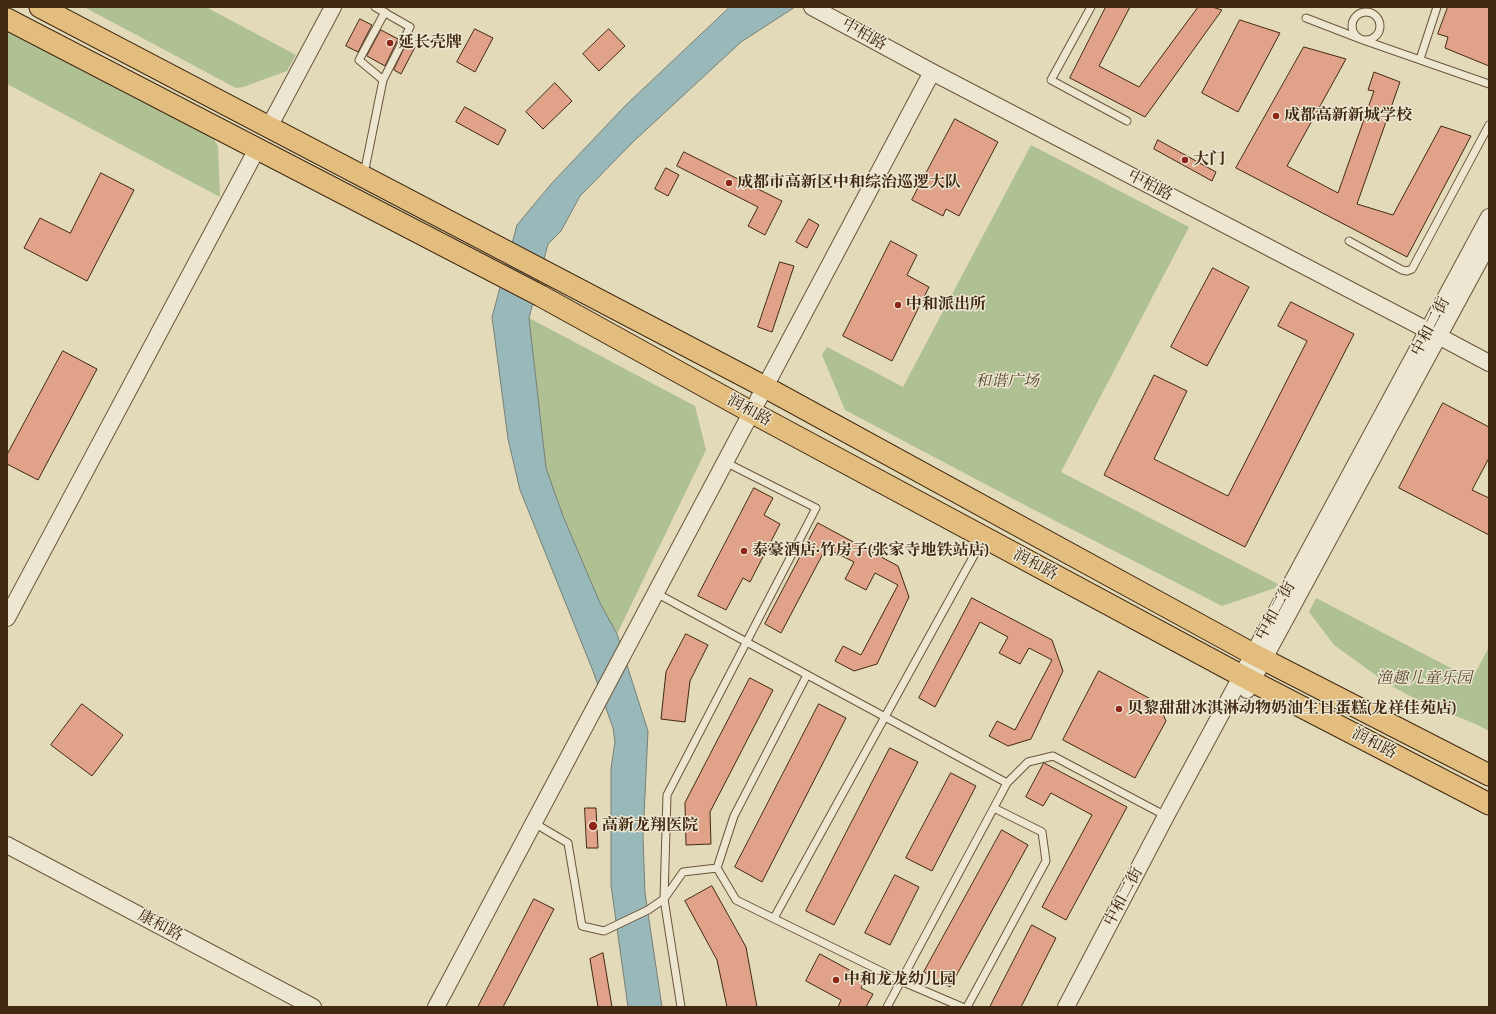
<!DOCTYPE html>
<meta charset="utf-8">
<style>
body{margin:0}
#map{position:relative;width:1496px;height:1014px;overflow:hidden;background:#e3daba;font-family:Alegreya,serif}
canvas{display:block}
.frame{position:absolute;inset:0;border:8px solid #412911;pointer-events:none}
</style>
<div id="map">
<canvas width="1496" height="1014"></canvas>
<div class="frame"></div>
</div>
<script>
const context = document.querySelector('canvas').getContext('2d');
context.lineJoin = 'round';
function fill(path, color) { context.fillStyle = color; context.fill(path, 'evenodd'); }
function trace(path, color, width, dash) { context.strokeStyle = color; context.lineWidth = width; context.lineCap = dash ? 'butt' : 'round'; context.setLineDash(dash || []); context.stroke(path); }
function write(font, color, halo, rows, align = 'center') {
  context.font = font + ' Alegreya,"Noto Serif SC",serif'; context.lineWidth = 3; context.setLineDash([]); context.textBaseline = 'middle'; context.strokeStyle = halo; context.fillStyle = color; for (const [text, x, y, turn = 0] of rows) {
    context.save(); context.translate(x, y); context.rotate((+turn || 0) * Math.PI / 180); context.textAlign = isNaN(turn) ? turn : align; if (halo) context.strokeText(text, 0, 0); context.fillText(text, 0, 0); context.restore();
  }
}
const green = new Path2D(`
 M84,7h122l90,48 -9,16 -44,16 -7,1z
 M7,25l205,111 6,10 2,51 -213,-113z
 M1031,145l158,82 -128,245 217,112 -3,4 -53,18 -182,-93 -195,-103 -23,-55 5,-8 76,40z
 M529,318l166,88 11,44 -89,184 -17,-31 -37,-87 -17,-48z
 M1316,598l156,81 17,-32v84l-11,-6 -57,-23 -33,-18 -54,-39 -25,-33z`);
const water = new Path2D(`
 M730,7h65l-54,35 -107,99 -54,55 -19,35 -13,13 -19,74 17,150 17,48 37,87 17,31 31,97 -5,106 2,56 17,114h-34l-17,-122v-117l4,-26 -2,-14 -20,-57 -73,-181 -12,-51 -16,-122 25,-92 35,-42 73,-77z`);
const building = new Path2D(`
 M1106,7h24l-31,59 40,21 59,-80h14l10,3 -77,107 -75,-39z
 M1448,7h41v59l-44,-18 3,-11 -10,-3z
 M360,19l12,6 -14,27 -12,-6z
 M1240,20l40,13 -42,79 -36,-19z
 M475,29l18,9 -18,34 -18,-10z
 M609,29l16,17 -26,25 -16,-17z
 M381,30l17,9 -13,27 -18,-10z
 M407,43l8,4 -14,27 -7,-4z
 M1304,47l42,12 -59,107 51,27 36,-102 -6,-1 6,-18 26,10 -43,122 36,11 48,-89 30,10 -64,121 -171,-89z
 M555,83l17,18 -29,28 -17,-17z
 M465,107l41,23 -8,15 -42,-23z
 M955,119l43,23 -39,74 -13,-7 -3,7 -31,-16z
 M1158,140l58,32 -4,9 -58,-32z
 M684,152l98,49 -17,34 -17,-9 10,-19 -81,-41z
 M666,168l13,7 -11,21 -13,-7z
 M101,173l33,17 -47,91 -63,-33 16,-30 30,15z
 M809,219l10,6 -12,23 -11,-6z
 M891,241l26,14 -10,20 22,12 -37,74 -49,-25z
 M780,262l14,4 -22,66 -14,-5z
 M1213,268l36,19 -42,79 -36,-19z
 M1291,302l63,32 -109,213 -141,-72 50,-100 33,16 -33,68 74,37 79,-155 -29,-15z
 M63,351l34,18 -59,111 -31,-16v-9z
 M1443,403l46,24v31l-17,32 17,8v37l-90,-47z
 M754,488l19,10 -9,17 16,9 -30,58 -7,-4 -17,32 -28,-14z
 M818,523l80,43 11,31 -32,67 -23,7 -19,-10 8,-15 18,9 37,-70 -23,-12 -9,17 -21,-11 9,-17 -28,-14 -45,85 -16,-9z
 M972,598l80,42 11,31 -32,68 -23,7 -19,-10 8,-15 18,9 37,-70 -23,-12 -9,16 -21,-11 9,-16 -28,-15 -45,85 -16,-9z
 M686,634l22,11 -18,36 -5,41 -24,-3 5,-47z
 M1099,671l59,32 8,18 -31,57 -72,-38z
 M750,678l23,12 -63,122 1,32 -25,1 -1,-42z
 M82,704l41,31 -31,41 -41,-31z
 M819,704l27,14 -84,164 -27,-15z
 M890,748l28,14 -84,163 -28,-14z
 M1044,763l83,44 -61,113 -24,-13 50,-92 -41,-22 -8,13 -17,-9z
 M951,773l25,13 -44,85 -26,-13z
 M585,808h11l2,40h-11z
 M1002,830l26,15 -78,142 -26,-15z
 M895,875l24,12 -29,58 -25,-12z
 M712,886l34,61 11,60h-30l-10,-47 -32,-59z
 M534,899l20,10 -51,98h-25z
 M1032,925l24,13 -35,69h-31z
 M603,953l9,54h-14l-8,-48z
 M820,954l46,25 -5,9 12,6 -7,13h-28l3,-7 -35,-19z`);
const service = new Path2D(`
 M1091,7l-40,73 76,41
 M1352 26a14 14 0 1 1 28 0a14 14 0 1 1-28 0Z
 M1306,18l57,22 126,44
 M1420,59l17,-52
 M383,80l-24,-20 26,-48
 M364,174l19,-94 27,-53 -35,-20
 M1349,241l53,29 5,1 5,-2 77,-144
 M656,593l351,190
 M807,675l-73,141 -17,52 19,32 165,81 61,26
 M534,823l34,20 14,83 22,5 44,-21 16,-11 19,-27 34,-4
 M774,918l209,-379
 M681,1007l-17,-108 3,-104 149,-287 -91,-46
 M887,1007l120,-224 21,-21 25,-6 113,60
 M967,1007l79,-146 -4,-29 -48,-24`);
const tertiary = new Path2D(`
 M812,7l120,65 497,259 60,32
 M269,127l64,-120
 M7,618l250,-469
 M1247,690l242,-447
 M7,845l306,162
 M436,1007l496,-935
 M1066,1007l100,-191 323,-599`);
const primary = new Path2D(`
 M40,7l725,380 488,267 236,121
 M7,19l534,277 210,116 491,264 247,128`);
const markers = [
 [390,43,4,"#8f2418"],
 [1276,116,4,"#8f2418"],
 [1185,160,4,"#8f2418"],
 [729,183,4,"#8f2418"],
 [898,305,4,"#8f2418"],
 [744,551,4,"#8f2418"],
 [1119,709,4,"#8f2418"],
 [593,826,5,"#8f2418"],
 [836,980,4,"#8f2418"]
];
const streetNames = [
 ["中柏路",864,35,29],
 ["中柏路",1150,186,27],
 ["中和二街",1431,327,-62],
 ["润和路",749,411,29],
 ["润和路",1035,565,28],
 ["中和二街",1276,611,-61],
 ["润和路",1374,744,27],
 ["中和二街",1124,897,-62],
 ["康和路",160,926,28]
];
const poiNames = [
 ["延长壳牌",398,43],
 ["成都高新新城学校",1284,116],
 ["大门",1193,160],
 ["成都市高新区中和综治巡逻大队",737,183],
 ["中和派出所",906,305],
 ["泰豪酒店·竹房子(张家寺地铁站店)",752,551],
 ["贝黎甜甜冰淇淋动物奶油生日蛋糕(龙祥佳苑店)",1127,709],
 ["高新龙翔医院",602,826],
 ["中和龙龙幼儿园",844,980]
];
const parkNames = [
 ["和谐广场",1007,382],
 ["渔趣儿童乐园",1424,679]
];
fill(green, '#afc093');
fill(water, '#99b8b9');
trace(water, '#767f76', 1);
fill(building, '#e0a289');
trace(building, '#412911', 1);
trace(service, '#6a553b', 9);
trace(tertiary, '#6a553b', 18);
trace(primary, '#412911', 23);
trace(service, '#ede7d2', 7);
trace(tertiary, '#ede7d2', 16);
trace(primary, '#e2bd7d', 21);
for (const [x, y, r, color] of markers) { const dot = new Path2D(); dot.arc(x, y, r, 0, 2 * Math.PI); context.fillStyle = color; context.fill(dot); trace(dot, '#ede7d2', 1.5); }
write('16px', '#412911', '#ede7d2', streetNames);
write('bold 16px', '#412911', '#ede7d2', poiNames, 'left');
write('italic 16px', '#57472b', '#ede7d2', parkNames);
</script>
